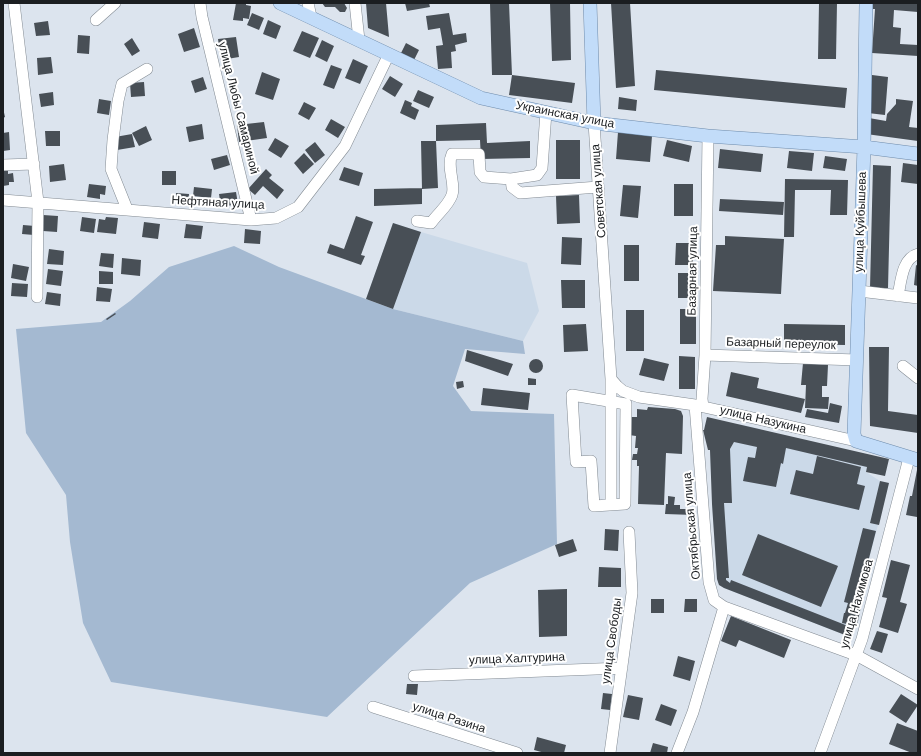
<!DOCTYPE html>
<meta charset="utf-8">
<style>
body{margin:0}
#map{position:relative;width:921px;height:756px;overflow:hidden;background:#dce4ee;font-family:Helvetica,sans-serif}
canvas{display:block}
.frame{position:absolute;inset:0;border:4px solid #1b1e21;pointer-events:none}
</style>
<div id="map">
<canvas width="921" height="756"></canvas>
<div class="frame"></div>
</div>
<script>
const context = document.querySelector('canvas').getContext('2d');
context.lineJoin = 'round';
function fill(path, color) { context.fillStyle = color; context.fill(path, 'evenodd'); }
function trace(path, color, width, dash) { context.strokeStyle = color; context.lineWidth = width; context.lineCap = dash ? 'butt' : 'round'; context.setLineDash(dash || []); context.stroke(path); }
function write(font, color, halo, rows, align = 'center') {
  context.font = font + ' Helvetica,sans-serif'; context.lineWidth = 4; context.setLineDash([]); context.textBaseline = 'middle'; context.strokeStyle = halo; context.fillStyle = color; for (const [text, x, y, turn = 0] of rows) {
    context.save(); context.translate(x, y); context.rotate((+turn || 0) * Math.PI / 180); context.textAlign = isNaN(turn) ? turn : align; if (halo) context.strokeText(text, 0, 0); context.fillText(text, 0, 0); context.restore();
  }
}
const built = new Path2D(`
 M393,223l28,9 106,31 12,48 -16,30 -130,-32 -27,-10z
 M738,424l23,5 -2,12 111,14 -4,17 14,9 9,2 -32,122 4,1 -4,20h-9l-3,9 -121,-47 -6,-5 -6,-79 20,-1 -1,-28h-20l-1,-25 20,-1 4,-7z`);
const green = new Path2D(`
 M234,246l45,21 114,42 130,32 2,13 -60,-5 -12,37 18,25 83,3 3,130 -87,39 -143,134 -216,-35 -28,-59 -13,-81 -4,-47 -40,-62 -10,-104 85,-7 29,-21 39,-34z`);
const building = new Path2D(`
 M236,3h10v2l5,1 -2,13 -6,-1v3l-10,-1z
 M322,3h22l3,5 -2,4h-5l-5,-5h-10z
 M366,3h20l3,34 -21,-9z
 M405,3h24l1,4 -23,4z
 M490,3h19l3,72 63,8 -3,20 -63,-8 3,-20h-20z
 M550,3h20l1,57 -19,1z
 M611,3h19l5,83 -19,2z
 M819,3h18l-1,56h-18z
 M873,3h45v9l-24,-2 -1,17 8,1 -1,16 18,1v11l-46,-3 3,-44h-2z
 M252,13l12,5 -5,12 -12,-5z
 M449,13l4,22 13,-2 1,9 -12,3 1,6 -5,1 1,16 -14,1 -2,-23 7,-1 -3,-17 -12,2 -2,-14z
 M268,20l13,6 -5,13 -13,-5z
 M48,21l2,14 -14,1 -2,-13z
 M194,28l6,19 -16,5 -6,-18z
 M302,31l17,7 -9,20 -17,-7z
 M78,35l12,1 -1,18 -12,-1z
 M236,37l3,20 -18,3 -3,-21z
 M132,38l8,13 -8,5 -8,-12z
 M322,40l12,6 -7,16 -12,-6z
 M406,43l13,7 -5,10 -13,-7z
 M51,57l2,16 -15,2 -1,-17z
 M353,59l15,7 -8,18 -15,-6z
 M331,65l11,4 -8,20 -11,-4z
 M656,70l191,18 -2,20 -191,-18z
 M262,72l18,7 -7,21 -18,-6z
 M872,75l16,2 -3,38 -17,-2z
 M390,76l13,8 -8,13 -13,-8z
 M203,77l4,12 -12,4 -4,-12z
 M144,82l1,14 -14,1 -1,-14z
 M418,90l16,7 -5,11 -16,-7z
 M53,92l1,13 -13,2 -2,-13z
 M619,97l18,3 -1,11 -18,-2z
 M99,99l12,2 -2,14 -12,-2z
 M896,99l17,2 -4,26 9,1v13l-52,-7 3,-16 17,3 1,-7 9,-10z
 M405,100l7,3 -1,3 8,4 -4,10 -15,-7z
 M304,102l12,6 -7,12 -11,-6z
 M3,108l2,9 -2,1z
 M331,119l14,8 -7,11 -13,-8z
 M264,122l3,16 -28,4 -2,-17z
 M486,123l1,20 43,-2v17l-49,1 -1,-19 -44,1 2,47 -16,1 -1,-48h15v-16z
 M202,124l2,15 -15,3 -3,-15z
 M146,126l6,14 -13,6 -7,-13z
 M45,131h15v15h-14z
 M9,132l1,18 -7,1v-18z
 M618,132l34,4 -2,26 -34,-3z
 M132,134l3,13 -18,3 -2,-13z
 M275,138l14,8 -8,12 -13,-8z
 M556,140h24v39h-24z
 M667,140l25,6 -3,16 -26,-6z
 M315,142l10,13 -10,8 -10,-13z
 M720,149l43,5 -2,18 -43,-4z
 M789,151l25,2 -2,18 -25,-3z
 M304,153l10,11 -11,10 -9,-11z
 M227,155l3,10 -16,5 -3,-11z
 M825,156l22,3 -2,12 -22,-3z
 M903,163l15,2v19l-17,-2z
 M64,164l2,16 -16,2 -1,-16z
 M873,165l18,1 -3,122h-18z
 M344,167l19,6 -4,13 -20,-6z
 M266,169l6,6 -3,3 15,12 -7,9 -14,-13 -8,9 -7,-6z
 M3,170h5v4l5,-1 1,9h-5v3l-6,1z
 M162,171h14v14h-14z
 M785,179l63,1 -1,35h-17l1,-25h-36l-1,47h-10z
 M89,184l17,2 -1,9 -5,-1v5l-13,-2z
 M674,184h19v32h-19z
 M623,185l18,1 -3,32 -18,-2z
 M194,187l18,2 -1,9 -18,-2z
 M422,188v16l-48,2v-17z
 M236,192l2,12 -17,3 -2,-13z
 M176,193l13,1 -1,11 -12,-1z
 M579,195l1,28 -23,1 -1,-28z
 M720,199l64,3 -1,13 -64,-4z
 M43,215l15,1 -1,16 -14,-1z
 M356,216l17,6 -12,33 4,1 -4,9 -34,-12 3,-9 14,5z
 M82,217l14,2 -2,14 -14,-2z
 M106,217l12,1 -2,16 -19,-2 2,-13 6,1z
 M144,222l16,2 -2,15 -16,-2z
 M393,223l28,9 -28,77 -27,-10z
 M186,224l17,2 -2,13 -17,-1z
 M23,225l12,1 -1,9 -12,-1z
 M245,229l16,2 -1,13 -16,-1z
 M725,236l59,3 -3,55 -68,-3 3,-46h9z
 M562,237l20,1 -1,27 -20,-1z
 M676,243h17v22h-18z
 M624,245h15v36h-15z
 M49,249l15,2 -1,14 -16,-1z
 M101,253l13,1 -1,14 -14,-2z
 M122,258l19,2 -1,16 -19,-2z
 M13,264l16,3 -3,14 -15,-3z
 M916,265l2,1v20l-4,-1z
 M48,269l15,2 -2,15 -15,-2z
 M99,271l14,1v12h-14z
 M678,273h15v25h-15z
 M561,280h24v28h-23z
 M12,283l16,1 -1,13 -16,-1z
 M97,287l15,2 -2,13 -14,-1z
 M47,292l14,2 -1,12 -15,-2z
 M680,309h16v35h-16z
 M626,310h18v41h-18z
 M115,313l1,1 -9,6 -1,-1z
 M586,324l2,27 -24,1 -1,-27z
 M784,324l61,1v20l-61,-1z
 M869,347h20l-1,64 30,4v18l-48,-7z
 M467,350l46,14 -5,12 -43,-15z
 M679,356l16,1v32h-16z
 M644,358l25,6 -5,17 -25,-6z
 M529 366a7 7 0 1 1 14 0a7 7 0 1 1-14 0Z
 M803,363l25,2 -1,21h-5v11h7l-1,12 -23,-1 1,-23h-5z
 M731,372l28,6 -2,10 48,11 -4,14 -75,-17z
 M528,378l8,1v6h-8z
 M463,381l1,6 -7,2 -1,-7z
 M483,388l47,5 -2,17 -47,-5z
 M830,403l12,3 -3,17 -34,-6 2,-8 21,4z
 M648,407l27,2 6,2 2,5 -1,38 -16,-1 -2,52 -26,-1 1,-38h-2v-6h-5l1,-6h4l1,-6h-3l1,-12 -7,-1 1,-18h7v-8l10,1z
 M707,417l182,42 -4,17 -19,-4 1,-5 -81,-19 -3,16 -2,-1 -5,24 -33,-6 5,-24 7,1 2,-11 -23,-5 -4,7 2,54h-8l5,75h-3v2l4,3 1,-3 117,46 -3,9 -121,-47 -5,-3 -2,-6 -5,-75 -2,-54h-2l-5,-20h1z
 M817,456l44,11 -4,17 8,2 -6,24 -69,-16 6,-24 17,4z
 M917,470l1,41 -1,6 -11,-2 4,-19h2z
 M880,481l9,2 -10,42 -9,-2z
 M668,496l7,1 -1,8h6v4h14v6l-29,-1 1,-10h2z
 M863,528l13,3 -19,74 4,1 -4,20 -15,-3 2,-10h1l3,-10 -4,-1z
 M605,529l14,1 -1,21 -14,-1z
 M758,534l80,32 -17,41 -79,-32z
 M573,539l4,12 -18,6 -4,-12z
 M891,560l19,5 -10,37 7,2 -9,29 -19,-6 8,-29 -5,-1z
 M599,567l22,1v19h-23z
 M567,589v47l-28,1 -1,-47z
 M651,599h13v14h-13z
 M685,599h12v13h-13z
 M731,616l60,24 -7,18 -45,-18 -3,7 -15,-6z
 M877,631l11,3 -6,19 -12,-4z
 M678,656l17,5 -5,20 -17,-5z
 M407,684h11l-1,11 -11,-1z
 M603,693l9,1 -2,16 -9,-1z
 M901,694l17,11 -12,18 -17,-11z
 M628,695l15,3 -4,22 -16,-3z
 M661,704l16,6 -6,16 -16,-6z
 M897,723l21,8v22h-6l-23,-9z
 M537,737l29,8 -2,8h-19l-11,-3z
 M653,743l15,4 -1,6h-17z`);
const minor = new Path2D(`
 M14,3l24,199 -1,95
 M200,3l2,14 49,203
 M308,3l3,14
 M355,3l4,37
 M96,20l19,-17
 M546,112l-4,56 -5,7 -26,4 1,8 8,6 78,-6
 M594,123l17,256v126
 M3,165l31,-1
 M3,200l248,20 25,-2 22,-11 47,-61 44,-92
 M127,209l-16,-40 2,-29 5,-39 4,-17 25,-15
 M417,221l14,2c7,-10 17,-17 21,-28 4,-11 -6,-28 0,-41h27l1,18 4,5 27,2
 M859,291l59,7
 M898,296c3,-14 4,-38 20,-42
 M705,355l152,5
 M903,366l15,12
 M611,379l6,7 6,5 16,6 56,8 161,36
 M572,395l54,9 -1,100 -31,2 -3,-45 -15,1z
 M695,405l14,177 5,18 10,7 132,48 62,34
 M703,407l-1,-8 3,-44 3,-219
 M414,676l208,-8
 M373,707l144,46
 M610,753l22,-160 -3,-61
 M677,753l16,-41 31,-105
 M820,753l42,-114 47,-181`);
const major = new Path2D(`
 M280,3l201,95 113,25 114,13 156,11 54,7
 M590,3l4,120
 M866,3l-2,144 -10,287 2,7 62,19`);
const streetNames = [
 ["улица Любы Самариной",238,108,76],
 ["Украинская улица",565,115,11],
 ["Советская улица",599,191,-94],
 ["Нефтяная улица",218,203,3],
 ["улица Куйбышева",861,222,-88],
 ["Базарная улица",693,271,-89],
 ["Базарный переулок",781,344,2],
 ["улица Назукина",763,420,13],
 ["Октябрьская улица",692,526,-95],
 ["улица Нахимова",857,604,-74],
 ["улица Свободы",612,641,-82],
 ["улица Халтурина",517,659,-2],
 ["улица Разина",449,718,18]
];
fill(built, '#cbd9e8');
fill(green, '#a4b9d1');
fill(building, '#484f56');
trace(minor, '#828a92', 12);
trace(major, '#6e8bab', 14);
trace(minor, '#fff', 11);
trace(major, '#c2dcf9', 13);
write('12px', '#1b1e21', '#fff', streetNames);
</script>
